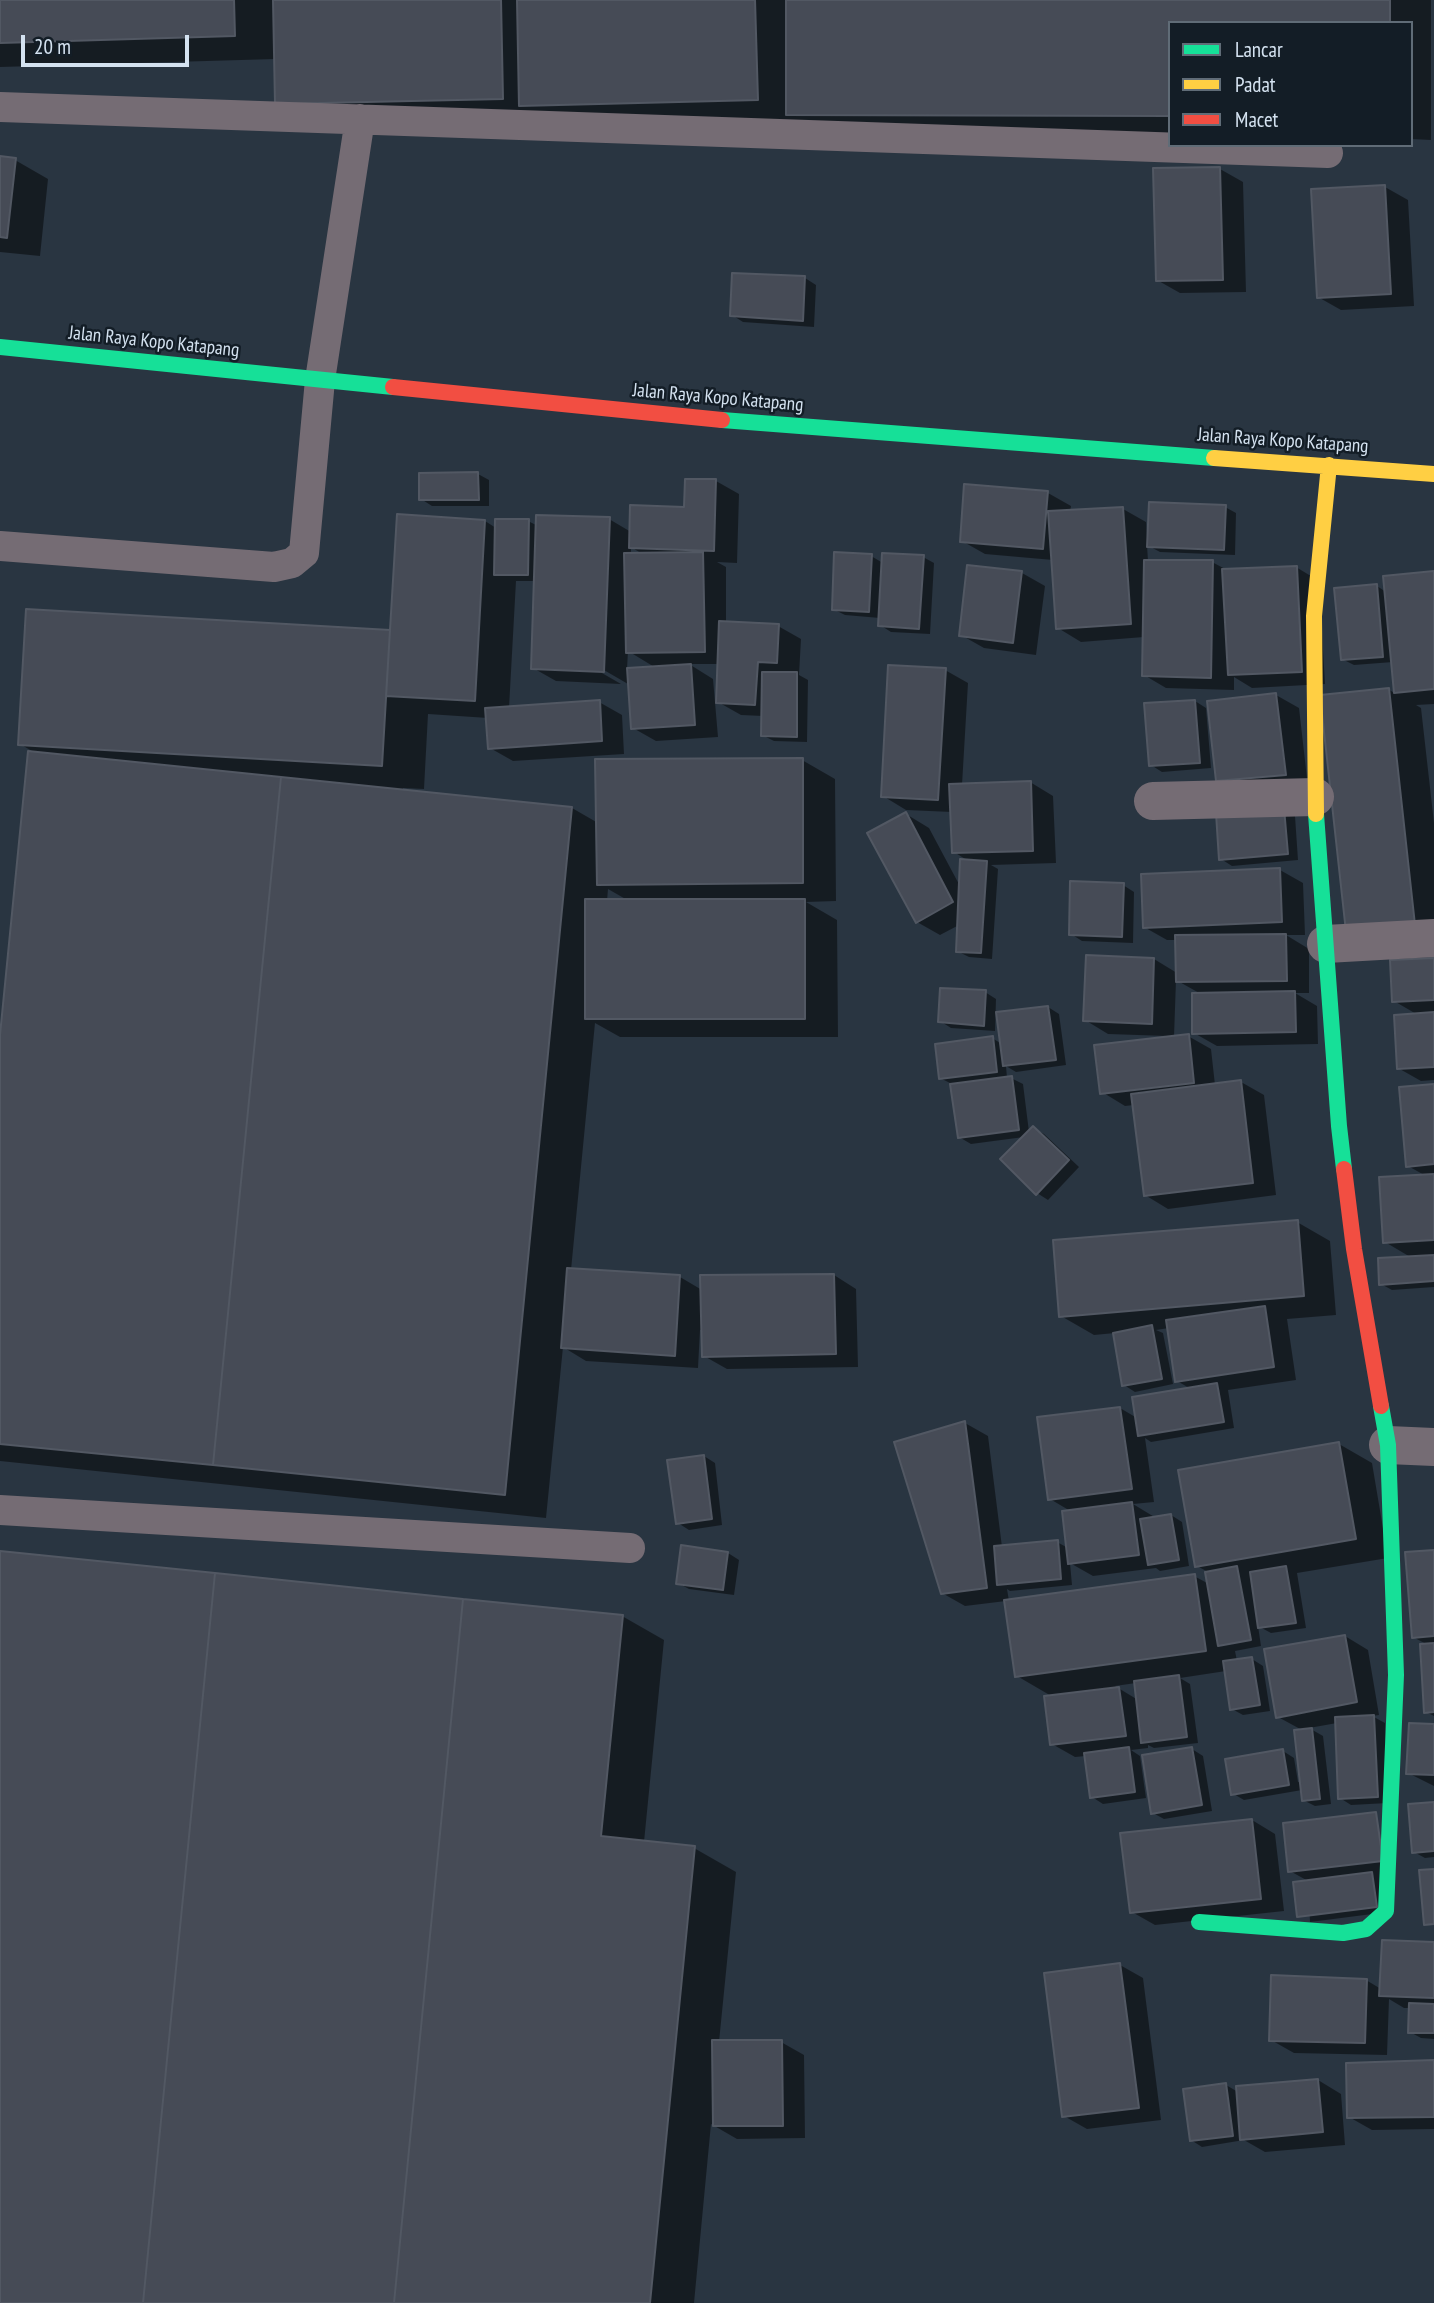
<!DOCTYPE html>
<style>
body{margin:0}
#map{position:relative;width:1434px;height:2303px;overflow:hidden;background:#293541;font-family:"PT Sans Narrow",sans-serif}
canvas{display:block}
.legend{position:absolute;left:1168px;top:21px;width:245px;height:126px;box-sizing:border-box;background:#131d26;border:2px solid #606c77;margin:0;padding:9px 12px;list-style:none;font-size:21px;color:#d4e2f0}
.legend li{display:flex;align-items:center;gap:14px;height:35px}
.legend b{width:35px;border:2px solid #606c77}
.scale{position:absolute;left:21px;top:35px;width:168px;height:32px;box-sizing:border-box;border:4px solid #d4e2f0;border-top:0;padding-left:9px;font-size:21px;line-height:24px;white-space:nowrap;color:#d4e2f0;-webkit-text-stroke:5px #131d26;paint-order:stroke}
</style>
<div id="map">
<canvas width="1434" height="2303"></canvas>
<ul class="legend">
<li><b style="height:9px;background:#16e098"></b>Lancar</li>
<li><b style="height:9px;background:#ffcf43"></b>Padat</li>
<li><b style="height:9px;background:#f24e42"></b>Macet</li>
</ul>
<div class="scale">20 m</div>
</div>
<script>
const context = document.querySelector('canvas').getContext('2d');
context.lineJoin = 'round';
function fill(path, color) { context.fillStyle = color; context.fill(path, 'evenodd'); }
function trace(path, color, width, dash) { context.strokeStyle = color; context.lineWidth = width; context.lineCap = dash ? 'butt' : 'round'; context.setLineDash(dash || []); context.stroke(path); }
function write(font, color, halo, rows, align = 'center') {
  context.font = font + ' "PT Sans Narrow",sans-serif'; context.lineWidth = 5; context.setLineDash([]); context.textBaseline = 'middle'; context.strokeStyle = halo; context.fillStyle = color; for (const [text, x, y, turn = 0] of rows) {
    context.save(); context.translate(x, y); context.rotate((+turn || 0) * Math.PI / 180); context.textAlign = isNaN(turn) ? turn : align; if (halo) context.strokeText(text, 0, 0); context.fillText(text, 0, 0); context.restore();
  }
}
const shadow = new Path2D(`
 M0,0h1431v140l-20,-1v-116h-241v116l-851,-12 -43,-68 -276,8z
 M0,158l15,2 33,19 -8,77 -40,-4z
 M1220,169l23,13 3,110 -66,1 -23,-13z
 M1385,187l23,13 6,106 -73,4 -23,-13z
 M805,278l11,7 -2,42 -71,-5 -11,-7z
 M478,474l11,6v26h-57l-11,-7z
 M687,481h29l23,13 -2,69 -20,-1 9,5v56l52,3 23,13 -2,36 9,5 -1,62 -33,-1 -12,-6 1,-19 -22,-1 -23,-13 2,-38h-31l24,15 5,58 -62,4 -23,-13 -5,-44 -31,-18 -2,3 26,15 -65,-3 -23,-13 3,-87h-20l-7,127 90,-6 23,13 2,39 -111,7 -23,-13 -2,-30 -60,-4 -4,75 -21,-1v3l169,17 26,15 204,-63 33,19 1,122 -30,1 31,18 1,117h-218l-25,-14 -24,247 109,7 22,13 132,-15 22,14 2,78 -131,2 -23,-13 -1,-26h-3l-2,38 -112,-7 -23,-14 -17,171 -546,-57v-409l37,-298 -17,-10 369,-112 96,-111 11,7 32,-7 10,5 71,-7 22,13 55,-24zM631,547l13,8h-13zM628,651l28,17 -29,1zM608,889l21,12h-22z
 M1048,493l23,13 -1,6 53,-3 23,13 1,16 78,-31 11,6 -1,42 -75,-3 -13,-7 1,16 64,1 15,8 69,-3 23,14 6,103 -73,4 -18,-11v13l-68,-2 -22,-13v-38l-63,5 -23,-14 -5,-68 -68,-6 -23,-13z
 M871,556l12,7 40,-6 11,6 -4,71 -39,-2 -11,-7v-7l-35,-3 -12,-6z
 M1022,573l23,13 -9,69 -52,-7 -23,-13z
 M1434,573v131l-18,1 5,3 13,115v131l-52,5 6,-270 8,5 -3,-32 -39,3 -12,-6 35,-73 9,6z
 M945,670l23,13 -6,102 68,-3 23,14 3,67 -65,2 7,4 -6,90 -23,-2 -12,-6 2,-26 -19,10 -23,-13 -11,-108 23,14 32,60 9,-26 -16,-10 -2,-40 -46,-2 -23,-14z
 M1276,695l23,13 9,79 -90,-7z
 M1195,701l11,7 5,60 -49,4 -11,-7z
 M1217,814l78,2 3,44 -66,6 -11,-7z
 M1280,870l23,13 2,52h-19l23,14v44h-14l22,13 1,38 -101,2 -23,-13 7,-39 -25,-14 -2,57 14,-1 23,13 4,36 26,-3 23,13 12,100 -108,14 -23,-14 -11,-90 -9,1 -23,-14 65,-54v-2l-59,-2 -23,-14 69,-61 23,14v-33h-10l-23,-13z
 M1123,885l11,7 -1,51 -51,-2 -11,-7z
 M1434,960v120l-13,1 -23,-13 20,-53 -24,-14z
 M985,992l11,7 -1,32 -44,-3 -11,-7z
 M1048,1007l11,7 7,51 -50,7 -10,-6 1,12h4l12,6 6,48 4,-4 11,6 35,33 -31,33 -11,-7 -13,-56 -53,7 -12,-7 -7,-53 -12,-6 52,-40 10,6z
 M1434,1086v201l-42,3 -11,-6 31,-26 -27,-16 41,-66 -18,-10z
 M1297,1222l33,19 6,74 -49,4 9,61 -68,10 6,38 -83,14 -6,-4 9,64 -21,2 23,14 15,-3 11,7 7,44 -29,5 -4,-3 -63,8 -23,-13 2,22 -62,6 -3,-2 2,12 185,-25 15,8 1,-11 -13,-7 142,-122 33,19 16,95 -91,15 9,55 -35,5 -13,-7 3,20 -26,5 2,10 15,-2 11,7 7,45 -27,4 -11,-6 -6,-38 -46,7 10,6 8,59 -44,5 -6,-3v3l-17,2 9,6 6,42 -43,6 -11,-7 -6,-41 -11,1 -23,-13 1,-47 -36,-21 -11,-75 -41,5 -23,-13 -46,-150 69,-20 23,13 14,111 55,-5 11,6 4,-36 -22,-13 70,-91 17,10 54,-29 -14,-8 -8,-53 -13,2 7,3 10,51 -38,8 -11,-7 -9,-52 -21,2 -33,-19zM1136,1683l2,17 -23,-14z
 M704,1456l11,7 7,62 -33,5 -11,-7z
 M682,1547l46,6 11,7 -5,35 -45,-6 -11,-6z
 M0,1552l622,64 42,24 -20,202 50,6 42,24 -17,170h62l23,13 1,83 -68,1 -26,-15 -17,179h-694z
 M1434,1552v164l-8,-4 2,-67 -15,-8z
 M1345,1636l23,14 11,65 -7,1 13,7 3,80 -37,2 -11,-7 -3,-75 -28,5 14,8 8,68 -16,2 -12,-6 -1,-10 -58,10 -12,-7 51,-42 11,7 4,24h3l1,-52 -24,-13z
 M1434,1726v60l-26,-13z
 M1192,1749l11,7 9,55 -48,8 -11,-6z
 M1434,1804v53l-9,1 -11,-6z
 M1375,1813l13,99 -78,10 -2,-41 -18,-10z
 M1252,1820l23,14 9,77 -129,14 -23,-13z
 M1434,1943v96l-13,-1 -11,-6 1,-24h-7l-15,-9 -2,56 -93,-2 -23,-13 95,-60 15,9z
 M1120,1965l23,13 18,142 -74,9 -23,-13z
 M1434,2062v67l-62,1 -23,-13z
 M1318,2080l23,14 4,51 -80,7 -21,-12 -42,7 -11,-7 35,-55 12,7z`);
const building = new Path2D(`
 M0,0h234l1,36 -235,7z
 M273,0h228l2,99 -228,5z
 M517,0h238l3,100 -239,6z
 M786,0h604v23h-220v93l-384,-1z
 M0,156l16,2 -9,80 -7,-1z
 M1220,167l3,113 -67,1 -3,-113z
 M1385,185l6,109 -74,4 -6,-109z
 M732,273l73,3 -2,45 -73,-5z
 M478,472l1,28h-60v-27z
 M685,479h31l-2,72 -85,-3 1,-43 54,2z
 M964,484l84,7 -5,58 -83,-7z
 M1149,502l77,3 -2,45 -77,-3z
 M1123,507l8,117 -75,5 -8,-118z
 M397,514l88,6 -10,181 -89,-5z
 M536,515l74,2 -6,155 -73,-3z
 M495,519h34l-1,56h-34z
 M703,552l2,100 -79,1 -2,-100z
 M834,552l38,2 -3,58 -37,-2z
 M882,553l42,2 -5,74 -41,-3z
 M1144,560h69l-2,118 -69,-2z
 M967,565l55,6 -9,72 -54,-7z
 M1297,566l5,106 -74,3 -6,-106z
 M1434,571v118l-40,4 -11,-117z
 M1377,584l6,73 -42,3 -7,-72z
 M26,609l364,21 -8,136 -364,-21z
 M719,621l60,3 -2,39 -19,-1 -3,43 -39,-2z
 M691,664l4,61 -64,4 -4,-61z
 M888,665l58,3 -8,132 -57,-3z
 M762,672h35v65l-36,-1z
 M1389,688l27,246 -69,7 -27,-246z
 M1276,693l10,82 -70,6 -9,-80z
 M600,700l2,41 -114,8 -3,-41z
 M1195,700l5,63 -51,3 -5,-63z
 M28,751l253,26 -68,688 -213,-21v-409z
 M803,758v125l-206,2 -2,-126z
 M281,777l291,30 -67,688 -292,-30z
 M1031,781l2,70 -81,2 -3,-69z
 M1284,808l4,46 -69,6 -3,-47z
 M906,812l47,90 -37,21 -49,-90z
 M960,859l27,2 -6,92 -25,-1z
 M1280,868l2,54 -139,6 -2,-54z
 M1070,881l54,2 -2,54 -53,-2z
 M585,899h220v120h-220z
 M1286,934l1,47 -111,1 -1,-47z
 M1086,955l68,3 -2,66 -69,-3z
 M1434,958v42l-42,2 -2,-42z
 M940,988l46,2 -2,36 -46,-4z
 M1295,991l1,41 -104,2v-41z
 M1048,1006l8,54 -53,6 -7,-54z
 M1434,1012v55l-37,2 -3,-54z
 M1189,1034l5,49 -94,11 -6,-49z
 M993,1036l4,36 -58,7 -4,-35z
 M1012,1076l7,54 -61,8 -8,-54z
 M1241,1080l12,103 -109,13 -13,-102z
 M1434,1084v80l-28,3 -7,-80z
 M1033,1126l36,34 -33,35 -36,-36z
 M1434,1174v66l-51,3 -4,-66z
 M1298,1220l6,76 -245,21 -6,-77z
 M1434,1255v26l-55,4 -1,-27z
 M567,1268l113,7 -5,81 -114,-8z
 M834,1274l2,80 -134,3 -2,-82z
 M1265,1306l9,61 -99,15 -9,-62z
 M1152,1325l10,54 -40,7 -9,-53z
 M1217,1383l7,39 -86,14 -6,-39z
 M1120,1407l12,82 -84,11 -11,-83z
 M965,1421l22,167 -46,6 -47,-152z
 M1339,1442l17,97 -161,28 -17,-97z
 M704,1455l8,64 -36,5 -9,-64z
 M1132,1502l7,53 -71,9 -6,-53z
 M1171,1514l8,46 -31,5 -8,-46z
 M1058,1540l3,39 -64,6 -3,-39z
 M681,1545l47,7 -5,38 -47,-6z
 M1434,1550v86l-22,2 -7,-86z
 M0,1551l215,22 -72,730h-143z
 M1237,1566l14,74 -33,6 -13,-74z
 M1286,1566l10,57 -38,5 -8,-56z
 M215,1573l248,26 -69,704h-251z
 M1195,1574l11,77 -191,26 -11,-77z
 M463,1599l160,16 -22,221 94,10 -45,457h-256z
 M1345,1635l12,67 -81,16 -12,-69z
 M1434,1643v69l-10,1 -4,-69z
 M1252,1657l8,48 -30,5 -7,-49z
 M1179,1675l8,62 -46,6 -7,-62z
 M1119,1687l7,49 -76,9 -6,-49z
 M1374,1715l4,82 -40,2 -3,-82z
 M1409,1723l25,1v51l-28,-1z
 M1312,1728l8,71 -18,2 -8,-71z
 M1129,1747l6,45 -45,6 -6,-45z
 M1192,1747l10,58 -51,9 -9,-59z
 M1283,1749l6,36 -58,10 -6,-36z
 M1434,1802v49l-22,2 -4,-49z
 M1376,1812l7,49 -95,11 -5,-49z
 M1252,1819l9,80 -131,14 -10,-80z
 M1434,1869v55l-10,1 -5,-55z
 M1372,1872l5,35 -80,10 -4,-35z
 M1382,1940l52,2v56l-55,-2z
 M1120,1963l19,145 -77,9 -18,-144z
 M1271,1975l96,4 -2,64 -96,-2z
 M1409,2003l25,1v29h-26z
 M712,2040h70l1,86h-70z
 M1434,2060v57l-87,1 -1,-55z
 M1318,2079l5,53 -83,8 -4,-54z
 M1226,2083l7,53 -43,5 -7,-52z`);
const lane = new Path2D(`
 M0,107l1328,46
 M0,546l274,21 18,-4 12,-10 16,-173 40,-261
 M0,1510l630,38`);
const street = new Path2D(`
 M1153,801l162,-4
 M1326,944l108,-6
 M1388,1445l46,2`);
const fast = new Path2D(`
 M0,347l393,40
 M722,420l492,38
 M1316,814l23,312 5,43
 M1199,1922l144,11 23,-4 20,-18 10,-236 -8,-230 -7,-39`);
const slow = new Path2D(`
 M1214,458l220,16
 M1316,814l-2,-198 15,-151`);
const jam = new Path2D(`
 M393,387l329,33
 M1344,1169l10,80 27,157`);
const streetNames = [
 ["Jalan Raya Kopo Katapang",154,342,6],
 ["Jalan Raya Kopo Katapang",718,398,5],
 ["Jalan Raya Kopo Katapang",1283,441,4]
];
fill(shadow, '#0007');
fill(building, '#464b56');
trace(building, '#525863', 2);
trace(lane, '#756c74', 30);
trace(street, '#756c74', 38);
trace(fast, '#16e098', 16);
trace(slow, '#ffcf43', 16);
trace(jam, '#f24e42', 16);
write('19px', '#d4e2f0', '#131d26', streetNames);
</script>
